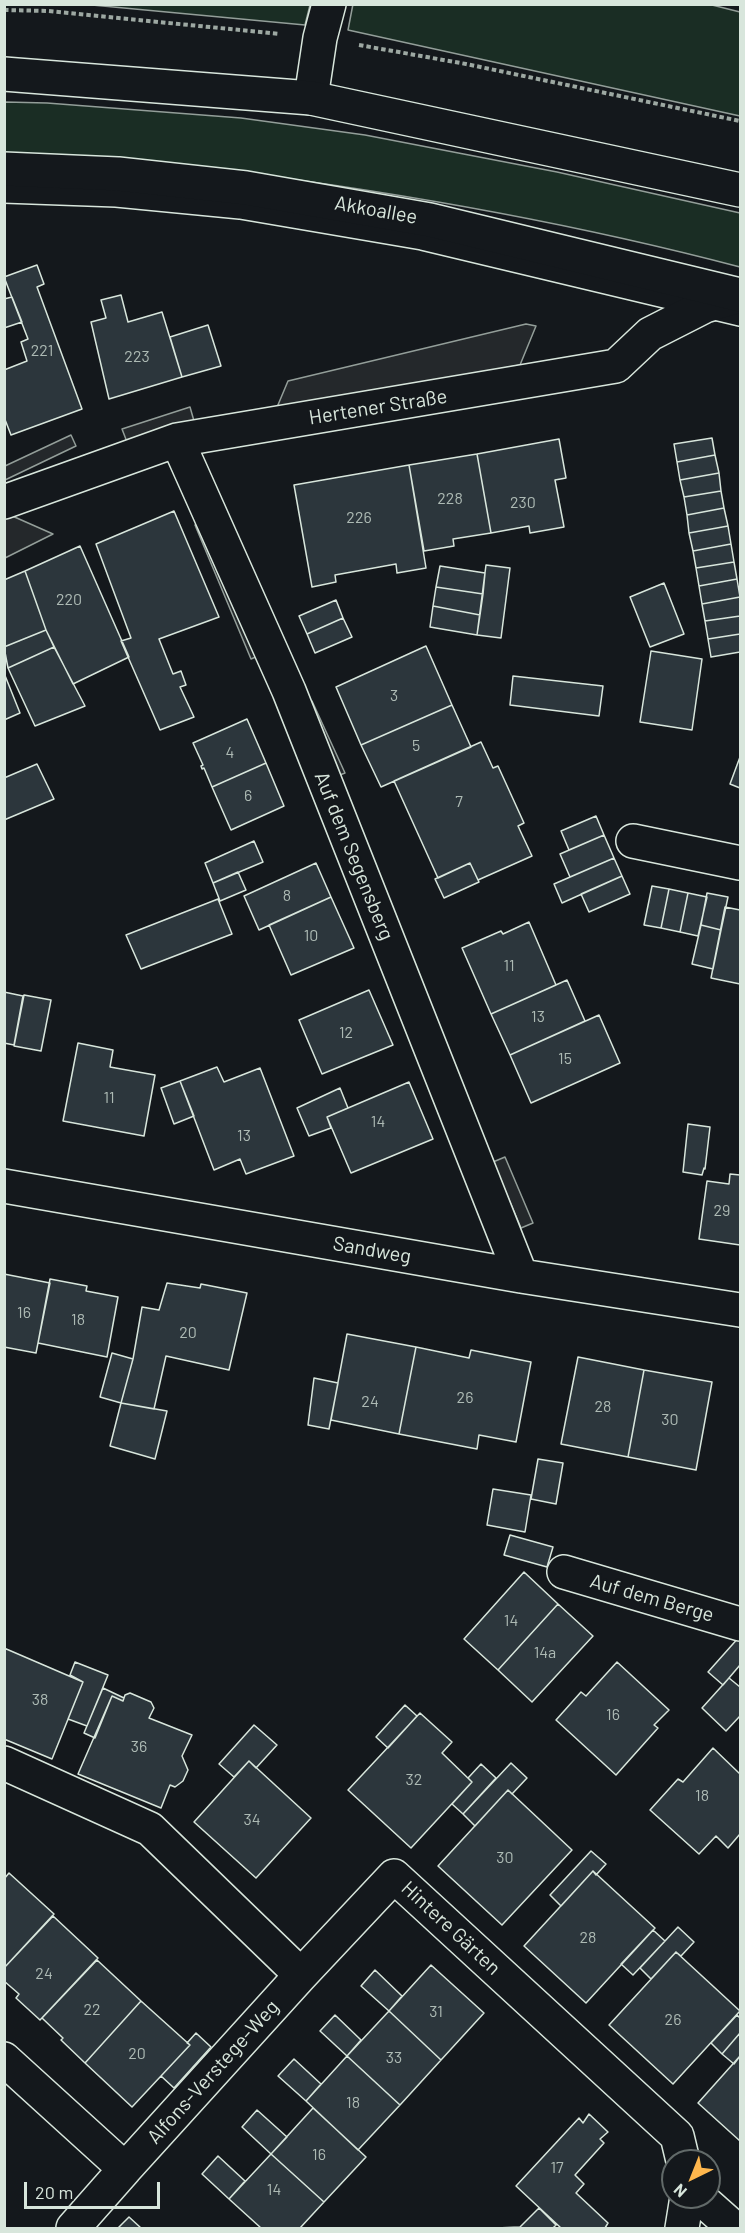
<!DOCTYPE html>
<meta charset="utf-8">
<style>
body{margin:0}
#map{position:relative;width:745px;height:2233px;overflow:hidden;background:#14181c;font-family:Barlow,sans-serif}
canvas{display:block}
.frame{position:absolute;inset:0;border:6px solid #d8e6dc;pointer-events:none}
.north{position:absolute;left:661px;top:2149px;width:60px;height:60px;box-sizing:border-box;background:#14181c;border:2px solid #626a69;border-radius:50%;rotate:223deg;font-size:16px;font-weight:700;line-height:24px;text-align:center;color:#d8e6dc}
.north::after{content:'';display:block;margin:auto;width:21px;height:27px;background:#ffb74d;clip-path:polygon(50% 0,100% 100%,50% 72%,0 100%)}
.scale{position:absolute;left:24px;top:2182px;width:136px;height:27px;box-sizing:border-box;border:3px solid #d8e6dc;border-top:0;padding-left:8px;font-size:18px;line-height:21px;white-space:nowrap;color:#d8e6dc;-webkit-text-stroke:4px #14181c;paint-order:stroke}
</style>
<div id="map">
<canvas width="745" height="2233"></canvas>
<div class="frame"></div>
<div class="north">N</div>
<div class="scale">20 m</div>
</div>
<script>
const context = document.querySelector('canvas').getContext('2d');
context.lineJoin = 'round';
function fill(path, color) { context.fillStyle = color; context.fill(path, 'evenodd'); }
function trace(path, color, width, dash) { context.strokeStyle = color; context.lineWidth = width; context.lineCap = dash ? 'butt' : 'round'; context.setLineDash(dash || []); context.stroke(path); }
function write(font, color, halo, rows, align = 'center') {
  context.font = font + ' Barlow,sans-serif'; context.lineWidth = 4.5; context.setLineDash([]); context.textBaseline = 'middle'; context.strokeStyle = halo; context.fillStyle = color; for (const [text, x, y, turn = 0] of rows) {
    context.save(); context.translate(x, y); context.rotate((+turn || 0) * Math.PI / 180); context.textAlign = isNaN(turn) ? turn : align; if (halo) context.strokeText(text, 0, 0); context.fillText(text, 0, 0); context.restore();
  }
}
const green = new Path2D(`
 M353,4h355l32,8v104l-392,-86z
 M92,5l218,-1v1l-5,20z
 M5,102l42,1 194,15 124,17 192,37 183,41v54c-167,-44 -337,-74 -509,-96 -75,-9 -151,-12 -226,-17z`);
const parking = new Path2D(`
 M526,324l10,2 -16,39 -245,47 13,-31z
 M190,407l4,14 -67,21 -5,-13z
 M71,435l5,11 -71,34v-14z
 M10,515l43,19 -48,24v-41z
 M205,521l58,133 -12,5 -56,-134z
 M312,701l33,72 -13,5 -32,-72z
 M505,1157l28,66 -12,5 -28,-66z`);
const building = new Path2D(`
 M37,265l7,19 -7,3 45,122 -71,26 -7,-18v-47l23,-9 -6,-19 7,-3 -24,-62z
 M121,295l7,27 34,-10 20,65 -73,22 -18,-77 15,-4 -5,-18z
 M12,297l10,25 -18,6v-29z
 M208,325l13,41 -39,11 -12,-40z
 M712,438l3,17 -38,7 -3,-18z
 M559,439l7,39 -11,2 9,47 -34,6 -1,-7 -38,7 -14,-79z
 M477,454l14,79 -38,6 1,7 -30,5 -15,-86z
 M715,455l4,18 -39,7 -3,-18z
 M409,465l17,103 -29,5 -1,-9 -61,11 1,7 -24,5 -18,-102z
 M719,473l2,18 -37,6 -4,-17z
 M721,491l3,17 -37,7 -3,-18z
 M724,508l4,18 -39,7 -2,-18z
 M174,511l45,106 -60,22 14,35 8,-3 5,14 -6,2 14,30 -34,13 -39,-89 10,-3 -35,-94z
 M728,526l3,18 -38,7 -4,-18z
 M731,544l3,18 -38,6 -3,-17z
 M80,546l49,111 -56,27 -27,-54 -21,-59z
 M734,562l3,17 -38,7 -3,-18z
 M486,565l24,3 -9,70 -24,-3z
 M440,566l45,7 -2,21 -47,-7z
 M25,571l21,59 -42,17v-67z
 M737,579l3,18 -38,7 -3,-18z
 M664,583l20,51 -34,13 -20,-50z
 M436,587l47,7 -3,21 -47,-9z
 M740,597v19l-35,5 -3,-17z
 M336,600l7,18 -36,16 -8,-18z
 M433,606l47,9 -3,20 -47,-8z
 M740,616v18l-32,5 -3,-18z
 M343,618l9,19 -37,16 -8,-19z
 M46,630l8,17 -46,21 -4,-21z
 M740,634v18l-29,5 -3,-18z
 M426,646l26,59 -91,40 -25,-58z
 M54,647l31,59 -50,20 -27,-58z
 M651,651l51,8 -10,71 -52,-8z
 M4,673l16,40 -16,7z
 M513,676l90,10 -4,30 -89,-11z
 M452,705l19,42 -90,40 -20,-42z
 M247,719l19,44 -54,24 -8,-19 -2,1 -1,-3 2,-1 -10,-22z
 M481,742l12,26 5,-2 26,57 -6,3 14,30 -54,24 -8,-17 -32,15 -44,-97z
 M740,757v31l-10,-4z
 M266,763l18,43 -53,24 -19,-43z
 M37,764l17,35 -50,21v-42z
 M596,816l8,19 -35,15 -8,-19z
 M604,835l10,23 -44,19 -10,-23z
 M254,841l9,21 -50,21 -8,-20z
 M614,858l8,18 -60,27 -8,-19z
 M316,863l15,34 -72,33 -15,-34z
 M470,863l9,19 -35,16 -9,-19z
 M238,872l8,18 -26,11 -7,-18z
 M622,876l8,18 -41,18 -8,-18z
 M652,886l17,3 -8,39 -17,-3z
 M669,889l19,4 -8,39 -19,-4z
 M688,893l19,4 -9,39 -18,-4z
 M707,893l21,4 -7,33 -20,-5z
 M331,897l23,51 -63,27 -22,-50z
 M218,899l14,35 -91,35 -15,-34z
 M725,907l15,3v74l-29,-6z
 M529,922l27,63 -65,29 -29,-66 39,-17 2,3z
 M701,925l20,5 -8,39 -21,-5z
 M567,980l18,41 -75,34 -19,-41z
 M369,990l24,55 -71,29 -23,-54z
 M4,992l19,4 -9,49 -10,-2z
 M24,995l27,5 -10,51 -27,-5z
 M599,1015l21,48 -89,40 -21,-48z
 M78,1043l35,7 -3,17 45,8 -11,61 -81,-15z
 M217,1067l7,15 36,-14 34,88 -48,18 -6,-15 -26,11 -34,-89z
 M180,1081l14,35 -20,8 -13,-36z
 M409,1082l24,57 -82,34 -24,-56z
 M340,1088l8,20 -21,9 4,11 -22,8 -12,-28z
 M688,1124l22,3 -5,42 -1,-1 -2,7 -19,-3z
 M730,1174l10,1v70l-41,-6 8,-58 22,3z
 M4,1274l46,9 -14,70 -32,-6z
 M50,1279l37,7 -1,5 32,6 -11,60 -69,-14z
 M167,1283l33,5 1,-4 46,9 -18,77 -63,-14 -12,53 -33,-6 12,-44 9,-52 17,3z
 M347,1334l69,13 -17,87 -68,-14z
 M416,1347l53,11 2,-8 60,12 -15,80 -37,-7 -2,14 -78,-15z
 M112,1353l21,6 -12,44 -21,-6z
 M578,1357l66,13 -16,87 -67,-13z
 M644,1370l68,12 -16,88 -68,-13z
 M314,1378l24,5 -9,46 -21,-4z
 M121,1403l46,8 -12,48 -45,-13z
 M538,1459l25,4 -7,41 -25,-5z
 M493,1489l38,6 -6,37 -38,-7z
 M510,1535l43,12 -6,20 -43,-12z
 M524,1572l34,32 -60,66 -34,-31z
 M558,1604l35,32 -61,66 -34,-32z
 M740,1636v29l-17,20 -15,-13z
 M4,1648l79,34 -31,77 -48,-20z
 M75,1662l33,13 -21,51 -19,-7 15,-37 -13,-7z
 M617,1662l52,48 -15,15 4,3 -42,47 -60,-55 25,-28 5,4z
 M729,1678l11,9v29l-14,15 -24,-23z
 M103,1688l21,10 -1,3 -11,-5 -17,42 -11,-5z
 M130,1693l21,9 3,6 -5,10 43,17 -10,21 6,14 -5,11 -8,6 -5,-2 -9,23 -83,-34 34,-78 11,5 2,-6z
 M405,1705l12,11 -29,32 -12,-11z
 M420,1713l32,29 -10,11 30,29 -61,66 -63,-58z
 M254,1725l23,20 -21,23 -7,-7 -15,16 -15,-13z
 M713,1748l27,26v60l-12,14 -12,-12 -17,18 -49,-44 28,-31 5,3z
 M249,1761l62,57 -55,60 -62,-56z
 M511,1763l16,15 -15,16 -4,-4 -33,36 -12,-12z
 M481,1764l15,14 -33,36 -11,-10 20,-22 -4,-4z
 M508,1790l64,60 -70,75 -64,-59z
 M591,1851l15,13 -10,11 -3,-4 -32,35 -11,-11z
 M593,1871l62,57 -69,75 -62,-57z
 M9,1873l45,41 -50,54v-89z
 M53,1916l45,42 -58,62 -24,-22 3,-4 -15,-13v-13z
 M678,1927l16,15 -13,14 -5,-4 -25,27 -11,-11z
 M653,1930l12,11 -32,34 -12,-11z
 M676,1952l64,59 -67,73 -64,-59z
 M97,1960l44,41 -56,62 -24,-23 2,-2 -21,-20z
 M431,1965l53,48 -43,47 -52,-49z
 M375,1970l27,26 -13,15 -28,-25z
 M141,2001l49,44 -58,62 -47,-44z
 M389,2011l52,49 -41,45 -53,-49z
 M335,2015l26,25 -14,16 -27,-25z
 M737,2015l3,3v15l-18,21 -11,-11z
 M196,2033l15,14 -37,41 -13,-12 29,-31 -3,-2z
 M740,2033v23l-6,8 -12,-10z
 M347,2056l53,49 -42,45 -52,-49z
 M740,2056v85l-42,-38z
 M294,2059l27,25 -15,17 -28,-25z
 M313,2108l53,49 -42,45 -53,-48z
 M257,2110l30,27 -16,17 -29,-27z
 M589,2114l19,18 -8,7 4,4 -29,32 9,9 -8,9 32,30 -3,5h-44l-45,-42 63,-68 4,5z
 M271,2154l53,48 -24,26h-39l-32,-29z
 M218,2156l27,25 -16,18 -27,-25z
 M539,2208l17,17 -3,3h-57l24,-1z
 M129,2217l12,11h-23z`);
const path = new Path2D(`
 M4,10l44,1 232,23
 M359,45l107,19 274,57`);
const lane = new Path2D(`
 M4,192l112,4 124,12 182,31 318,76`);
const street = new Path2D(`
 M311,98l9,-60 9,-34
 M177,440l112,251 232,585
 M4,502l173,-62 439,-74 34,-32 55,-28 35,-10
 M633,841l107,22
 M4,1186l517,90 219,34
 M564,1572l176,52
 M4,1763l146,66 151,146 93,-99 283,260 6,25
 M4,2059l121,110 -52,59
 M125,2169l176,-194
 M699,2197l35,31
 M682,2228l5,-31`);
const secondary = new Path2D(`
 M4,74l307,24 429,92
 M4,169l114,5 128,14 184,32 310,75`);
const numberNames = [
 ["221",42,351],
 ["223",137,357],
 ["228",450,499],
 ["230",523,503],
 ["226",359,518],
 ["220",69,600],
 ["3",394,696],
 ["5",416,746],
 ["4",230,753],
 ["6",248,796],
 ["7",459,802],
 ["8",287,896],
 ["10",311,936],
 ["11",509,966],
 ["13",538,1017],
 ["12",346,1033],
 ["15",565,1059],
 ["11",109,1098],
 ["14",378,1122],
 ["13",244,1136],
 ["29",722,1211],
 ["16",24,1313],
 ["18",78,1320],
 ["20",188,1333],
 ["26",465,1398],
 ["24",370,1402],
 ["28",603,1407],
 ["30",670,1420],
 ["14",511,1621],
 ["14a",545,1653],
 ["38",40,1700],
 ["16",613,1715],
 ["36",139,1747],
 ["32",414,1780],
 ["18",702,1796],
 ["34",252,1820],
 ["30",505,1858],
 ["28",588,1938],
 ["24",44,1974],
 ["22",92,2010],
 ["31",436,2012],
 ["26",673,2020],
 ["20",137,2054],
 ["33",394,2058],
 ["18",353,2103],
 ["16",319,2155],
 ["17",557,2168],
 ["14",274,2190]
];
const streetNames = [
 ["Akkoallee",376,210,10],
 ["Hertener Straße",378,407,-9],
 ["Auf dem Segensberg",354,856,68],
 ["Sandweg",372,1250,10],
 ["Auf dem Berge",652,1598,16],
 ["Hintere Gärten",451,1928,43],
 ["Alfons-Verstege-Weg",213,2072,-48]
];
fill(green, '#1a2d24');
trace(green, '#939e99', 1.5);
fill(parking, '#24282b');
trace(parking, '#939e99', 1.5);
fill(building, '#2c363c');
trace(building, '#d8e6dc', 1.5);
trace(lane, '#d8e6dc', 24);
trace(street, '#d8e6dc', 36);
trace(secondary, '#d8e6dc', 36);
trace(path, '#9da8a2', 4, [4.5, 3]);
trace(lane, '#14181c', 21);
trace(street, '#14181c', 33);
trace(secondary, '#14181c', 33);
write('16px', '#adbab4', null, numberNames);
write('20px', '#d8e6dc', '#14181c', streetNames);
</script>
